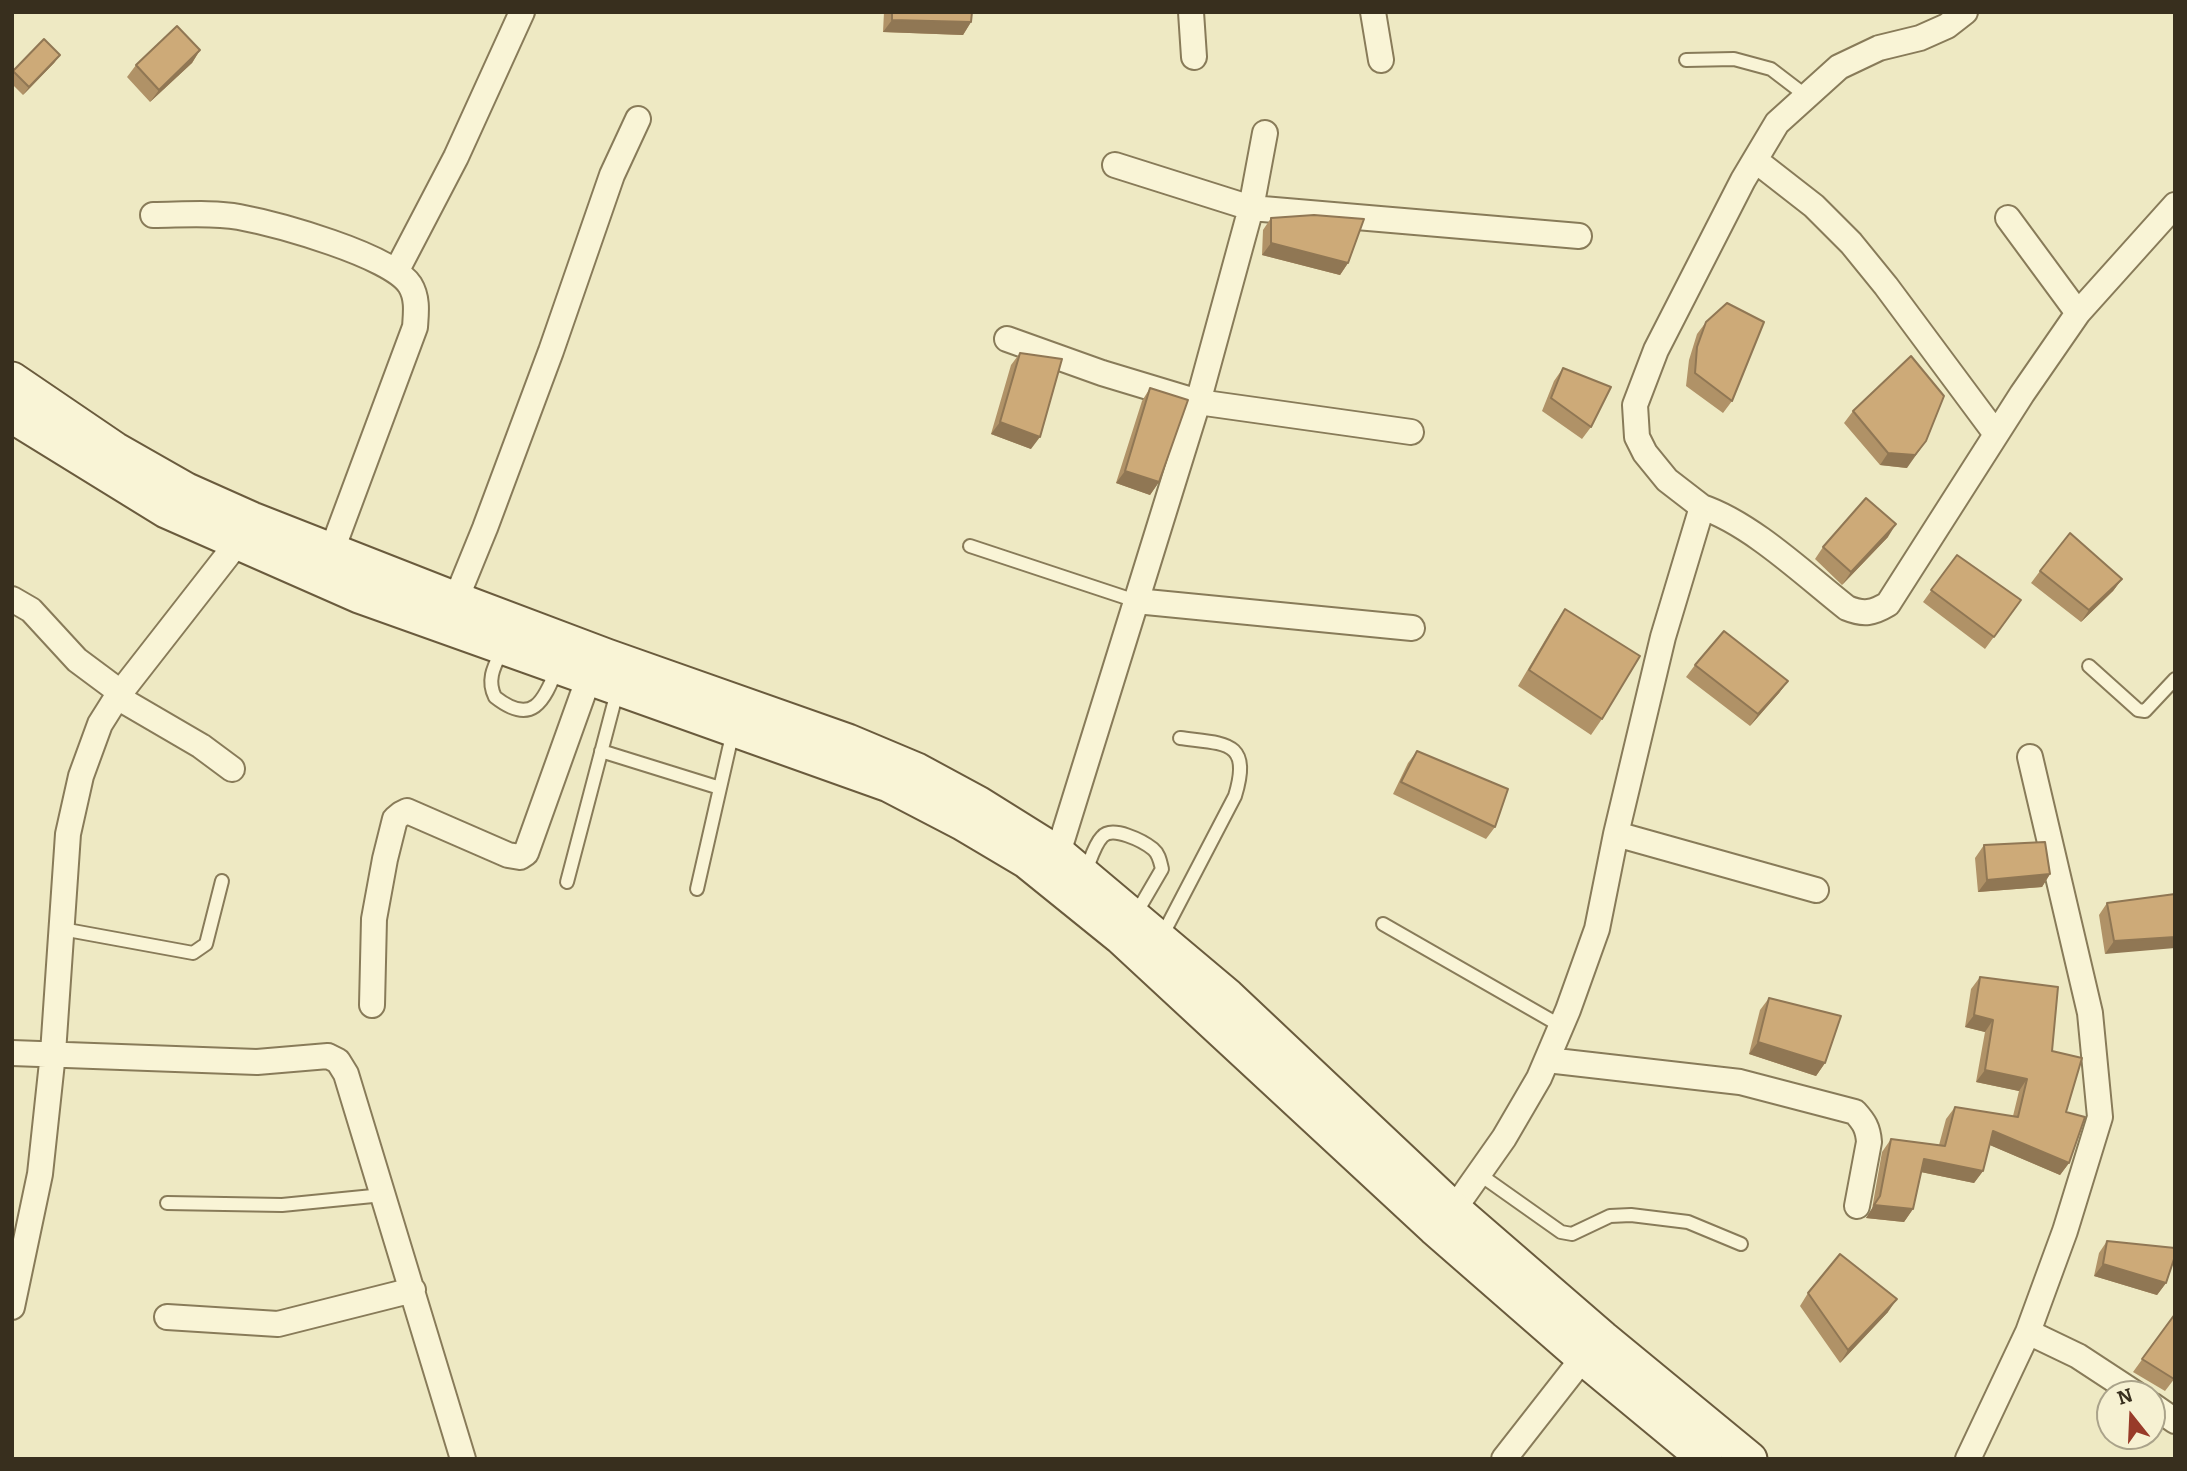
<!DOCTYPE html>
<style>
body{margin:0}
#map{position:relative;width:2187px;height:1471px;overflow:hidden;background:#eee9c3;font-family:Bitter,serif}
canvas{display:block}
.frame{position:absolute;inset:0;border:14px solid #382f1e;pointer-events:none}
.north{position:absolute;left:2096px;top:1380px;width:70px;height:70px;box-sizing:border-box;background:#f6f1d2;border:2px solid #aaa38a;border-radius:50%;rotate:342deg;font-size:19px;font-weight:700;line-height:28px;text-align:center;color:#382f1e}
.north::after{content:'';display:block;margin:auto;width:24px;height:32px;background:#983b29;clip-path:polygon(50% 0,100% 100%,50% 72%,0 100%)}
</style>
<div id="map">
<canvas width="2187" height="1471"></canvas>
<div class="frame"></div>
<div class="north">N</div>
</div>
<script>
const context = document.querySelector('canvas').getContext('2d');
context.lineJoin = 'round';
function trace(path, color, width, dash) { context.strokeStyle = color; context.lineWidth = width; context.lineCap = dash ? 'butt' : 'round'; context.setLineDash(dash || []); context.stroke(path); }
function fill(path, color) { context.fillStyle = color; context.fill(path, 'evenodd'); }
const lane = new Path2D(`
 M1686,60l48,-1 37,10 34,26
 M970,546l166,55
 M503,648c-8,17 -17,31 -8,49 37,29 49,5 62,-29
 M2089,666l49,44 7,1 30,-32
 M601,751l119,37
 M1085,873c5,-11 9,-28 17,-36 10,-12 41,4 51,12 6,5 7,12 9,20l-28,48
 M567,882l51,-194
 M697,889l36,-158
 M1383,924l178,102
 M62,929l131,24 13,-9 16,-63
 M1162,936l73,-140c17,-56 -10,-52 -55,-58
 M1479,1174l82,58 11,2 38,-18 21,-1 57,7 53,22
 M167,1203l115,2 101,-10`);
const street = new Path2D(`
 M1191,12l3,45
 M1373,12l8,48
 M1755,160l59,46 37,37 35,43 110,148
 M1115,165l136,43 328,28
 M153,215c26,0 60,-3 86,2 37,7 152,38 171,68 8,13 6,28 5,42l-83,223
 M2008,218l70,95
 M397,270l59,-113 66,-145
 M1007,339l95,34 96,29 213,30
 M1702,507c50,17 103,68 145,101 17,7 26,5 41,-4l134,-210 56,-81 97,-108
 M12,599l19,11 46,50 43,32
 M456,599l29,-71 66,-177 61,-176 26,-56
 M1136,601l276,27
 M117,697l84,49 31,23
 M1616,834l200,56
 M1058,853l140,-451 53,-194 14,-75
 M372,1005l2,-86 11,-60 10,-40 6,-5 6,-3 101,44 12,2 6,-4 63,-176
 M12,1053l245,9 71,-6 10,5 8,13 117,385
 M1547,1060l193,22 115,30c9,10 13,16 14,30l-12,64
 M1443,1220l11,-11 50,-71 35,-60 29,-68 29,-81 19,-95 47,-197 39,-130 -35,-27 -22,-27 -8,-16 -2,-32 21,-55 87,-170 34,-57 62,-56 40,-19 41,-10 27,-12 18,-14
 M12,1307l28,-133 13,-121 15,-219 13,-58 19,-52 17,-27 121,-155
 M167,1317l111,7 135,-34
 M2028,1332l50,24 58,38
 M2152,1405l23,16
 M1504,1459l79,-101
 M1968,1459l60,-127 37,-101 35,-114 -10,-104 -60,-256`);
const secondary = new Path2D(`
 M12,379l103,70 72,41 65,29 204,80 151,57 241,85 69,29 61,33 80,50 170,143 226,213 149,129 147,121
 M12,416l154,95 193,85 530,189 73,38 64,38 94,76 314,291 149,130 122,101`);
const wall = new Path2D(`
 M884,12h88l-1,10 -8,13 -80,-3z
 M44,39l16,16 -6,8 -31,32 -11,-11v-12z
 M200,50l-8,13 -42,39 -23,-25 9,-12z
 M1271,218l77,45 -8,12 -78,-20 1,-25z
 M1706,322l26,79 -9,12 -37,-27 3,-26 8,-26z
 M1020,353l11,96 -40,-15 20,-69z
 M1563,368l28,59 -9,12 -40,-28 12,-30z
 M1150,388l9,94 -9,13 -34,-12 26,-82z
 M1853,411l54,57 -27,-3 -36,-42z
 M1888,537l-46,48 -27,-26 8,-12z
 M1957,555l64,45 -36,49 -62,-47z
 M2040,571l82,8 -9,12 -32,31 -50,-39z
 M1565,609l37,110 -11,16 -73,-49 36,-61z
 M1695,665l93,16 -9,12 -29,33 -64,-49z
 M1417,751l78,76 -9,12 -93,-45 15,-31z
 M1984,845l66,29 -8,13 -64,5 -3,-34z
 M2175,894l-70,60 -6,-39 8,-12z
 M1980,977l72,74 14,61 3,51 -9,12 -70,-30 -7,26 -9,12 -53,-11 -8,37 -9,13 -38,-4 6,-9 10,-57 9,-13 48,6 7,-26 9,-12 58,9 6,-25 -43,-9 9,-50 -20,-5 6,-38z
 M1769,998l56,65 -9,13 -67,-22 11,-44z
 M2107,1241l59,42 -9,12 -63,-19 5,-23z
 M1808,1293l80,19 -48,51 -40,-57z
 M2175,1314v64l-10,13 -32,-19z`);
const shadedWall = new Path2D(`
 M892,20l79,2 -8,13 -80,-3z
 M200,50l-8,13 -42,39 9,-12z
 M60,55l-6,8 -31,32 6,-8z
 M1271,243l77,20 -8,12 -78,-20z
 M1000,422l40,15 -9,12 -40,-15z
 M1926,441l-19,27 -27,-3 8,-12z
 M1125,471l34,11 -9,13 -34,-12z
 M1896,524l-8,13 -46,48 9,-13z
 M2122,579l-9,12 -32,31 8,-12z
 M1788,681l-9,12 -29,33 8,-12z
 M2050,874l-8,13 -64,5 9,-12z
 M2175,937v11l-70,6 9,-13z
 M1974,1015l19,5 -8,12 -20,-5z
 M1758,1042l67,21 -9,13 -67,-22z
 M1985,1070l42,9 -8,12 -43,-9z
 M1993,1131l76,32 -9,12 -75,-32z
 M1924,1159l59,12 -9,12 -58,-12z
 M1874,1205l39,4 -9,13 -38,-4z
 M2103,1264l63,19 -9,12 -63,-19z
 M1897,1299l-9,13 -48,51 8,-13z`);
const building = new Path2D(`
 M892,12h80l-1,10 -79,-2z
 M177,26l23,24 -41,40 -23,-25z
 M44,39l16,16 -31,32 -16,-16z
 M1314,215l50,4 -16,44 -77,-20v-25z
 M1727,303l37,19 -32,79 -37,-28 2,-26 9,-25z
 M1020,353l42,6 -22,78 -40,-15z
 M1911,356l33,40 -18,45 -11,14 -27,-2 -35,-42z
 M1563,368l48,19 -20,40 -40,-29z
 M1150,388l38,12 -29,82 -34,-11z
 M1866,498l30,26 -45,48 -28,-25z
 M2070,533l52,46 -33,31 -49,-39z
 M1957,555l64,45 -27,37 -63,-47z
 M1565,609l75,47 -38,63 -73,-49z
 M1724,631l64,50 -30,33 -63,-49z
 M1417,751l91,38 -13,38 -94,-45z
 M2045,842l5,32 -63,6 -3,-35z
 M2175,894v43l-61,4 -7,-38z
 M1980,977l78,10 -6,64 30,7 -16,54 19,5 -16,46 -76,-32 -10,40 -59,-12 -11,50 -39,-4 6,-9 11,-57 54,7 10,-39 63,10 9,-38 -42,-9 8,-50 -19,-5z
 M1769,998l72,18 -16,47 -67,-21z
 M2107,1241l68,7v8l-9,27 -63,-19z
 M1840,1254l57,45 -49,51 -40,-57z
 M2175,1314v64l-1,1 -32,-20z`);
trace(lane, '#887b59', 16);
trace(street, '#887b59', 28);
trace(secondary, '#6a5b3d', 37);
trace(lane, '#f9f4d6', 12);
trace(street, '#f9f4d6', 24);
trace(secondary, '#f9f4d6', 33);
fill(wall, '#b09267');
fill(shadedWall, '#907754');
fill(building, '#cdaa78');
trace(building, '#907754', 2);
</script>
